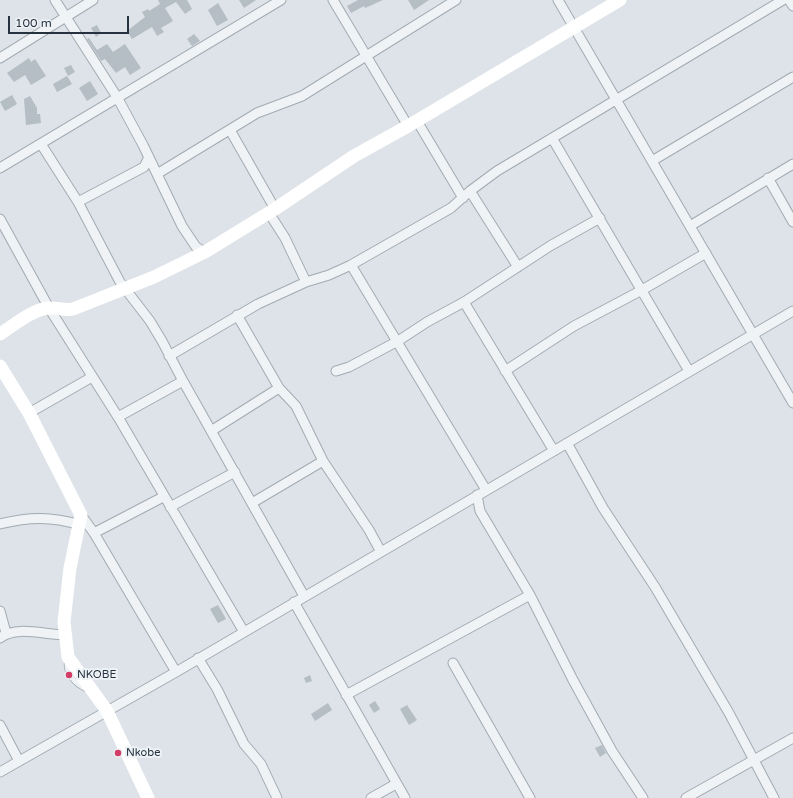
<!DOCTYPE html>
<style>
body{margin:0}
#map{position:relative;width:793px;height:798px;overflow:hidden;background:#dde3e8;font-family:"Varela Round",sans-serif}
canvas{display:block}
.scale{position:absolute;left:8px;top:16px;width:121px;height:18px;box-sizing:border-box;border:2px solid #26323f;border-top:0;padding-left:5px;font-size:12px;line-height:14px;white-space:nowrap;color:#26323f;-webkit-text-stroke:3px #edf2f6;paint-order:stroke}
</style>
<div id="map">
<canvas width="793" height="798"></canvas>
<div class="scale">100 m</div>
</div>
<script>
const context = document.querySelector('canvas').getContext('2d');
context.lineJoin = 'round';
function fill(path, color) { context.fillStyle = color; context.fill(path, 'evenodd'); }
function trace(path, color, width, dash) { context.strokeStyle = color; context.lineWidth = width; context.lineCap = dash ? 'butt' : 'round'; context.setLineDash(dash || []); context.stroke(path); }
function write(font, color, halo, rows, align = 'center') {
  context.font = font + ' "Varela Round",sans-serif'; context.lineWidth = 4; context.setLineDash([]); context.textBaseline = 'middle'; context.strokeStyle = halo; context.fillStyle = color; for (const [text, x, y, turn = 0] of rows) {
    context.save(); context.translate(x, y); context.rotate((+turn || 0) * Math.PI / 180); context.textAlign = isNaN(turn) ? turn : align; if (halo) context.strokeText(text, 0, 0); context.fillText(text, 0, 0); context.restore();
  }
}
const building = new Path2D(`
 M158,0h29l5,9 -7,5 -9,-12 -11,6 8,13 -12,7 3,4 -7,4 -5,-9 -20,12 -5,-8 18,-14 -3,-5 6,-3 1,2 11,-7z
 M239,0h17l-12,8z
 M358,0h25l-18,8 -1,-2 -13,7 -4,-7z
 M408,0h21l-15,10z
 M218,3l10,17 -11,6 -9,-16z
 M97,25l4,8 -5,4 -5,-9z
 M194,34l6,7 -8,5 -5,-7z
 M89,38l8,12 10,-6 6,8 12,-8 16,24 -11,7 -5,-8 -9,6 -11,-14 -4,2 -14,-22z
 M29,58l2,4 4,-3 11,17 -15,9 -6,-10 -11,7 -7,-9z
 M71,65l4,7 -7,4 -4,-8z
 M67,76l5,8 -15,8 -4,-8z
 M90,81l8,13 -11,7 -8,-13z
 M12,95l5,9 -12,7 -5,-9z
 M30,96l7,12v6h3l1,9 -15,2 -2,-26z
 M218,605l8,14 -8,4 -8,-14z
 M310,675l2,6 -6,2 -2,-5z
 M375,701l5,8 -6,4 -5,-8z
 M328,703l4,7 -17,11 -4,-7z
 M407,705l10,15 -8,5 -9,-16z
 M602,745l4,8 -6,4 -5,-9z`);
const lane = new Path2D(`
 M67,661c-2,12 8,23 19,28`);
const street = new Path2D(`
 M55,0l62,97 26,48 39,81 14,21 9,5
 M333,0l75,126
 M558,0l235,403
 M789,0l4,6
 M0,58l93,-58
 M417,121l46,77
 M230,130l45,79
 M552,138l137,233
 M41,144l37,58 42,80 30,39 12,20 21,40 121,215
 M652,161l141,-84
 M0,168l281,-168
 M157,174l100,-61 45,-17 154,-96
 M768,178l25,44
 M470,191l48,76
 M78,202l66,-35 4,-8
 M269,213l16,25 21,44
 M0,219l49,89 69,109 126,215
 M690,226l103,-62
 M464,302l90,149
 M237,315l42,73 17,18 27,55 46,69 12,22
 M169,356l89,-52 48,-22 23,-7 22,-10
 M336,371l13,-4 49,-26 29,-19 37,-20 86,-56 50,-28
 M505,371l69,-45 68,-36 64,-37
 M29,413l63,-36
 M118,417l65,-36
 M211,431l68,-43
 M567,443l36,65 52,79 74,126 45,85
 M486,490l-135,-225 100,-57 19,-17 27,-20 286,-171
 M477,495l3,16 50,84 43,85 39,71 31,47
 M252,503l71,-42
 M170,507l65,-35
 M81,515l13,18 82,139
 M0,524c29,-7 51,-8 80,1
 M94,533l69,-36
 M294,602l111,196
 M0,611l6,22
 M0,638c16,-13 45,-3 66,-3
 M198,658l19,31 27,55 17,20 16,34
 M453,663l77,135
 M346,695l184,-100
 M0,725l19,36
 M0,772l176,-100 617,-361
 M371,798l25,-14
 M686,798l107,-60`);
const secondary = new Path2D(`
 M0,334c14,-9 32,-24 48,-26 8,-1 16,3 25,1l81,-32 51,-25 70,-43 79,-53 54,-30 212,-126
 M0,366l29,47 52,102 -11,53 -6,54 4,35 39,54 41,87`);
const markers = [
 [69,675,4,"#d33c66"],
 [118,753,4,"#d33c66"]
];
const poiNames = [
 ["NKOBE",77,675],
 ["Nkobe",126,753]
];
fill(building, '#b5bdc5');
trace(lane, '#a2aab2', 6);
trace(street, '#a2aab2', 11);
trace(lane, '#f0f3f6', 4.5);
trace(street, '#f0f3f6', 9);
trace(secondary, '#fff', 13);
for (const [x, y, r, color] of markers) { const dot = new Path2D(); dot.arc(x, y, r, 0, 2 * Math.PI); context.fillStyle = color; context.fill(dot); trace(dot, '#edf2f6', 1.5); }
write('11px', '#26323f', '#edf2f6', poiNames, 'left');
</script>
